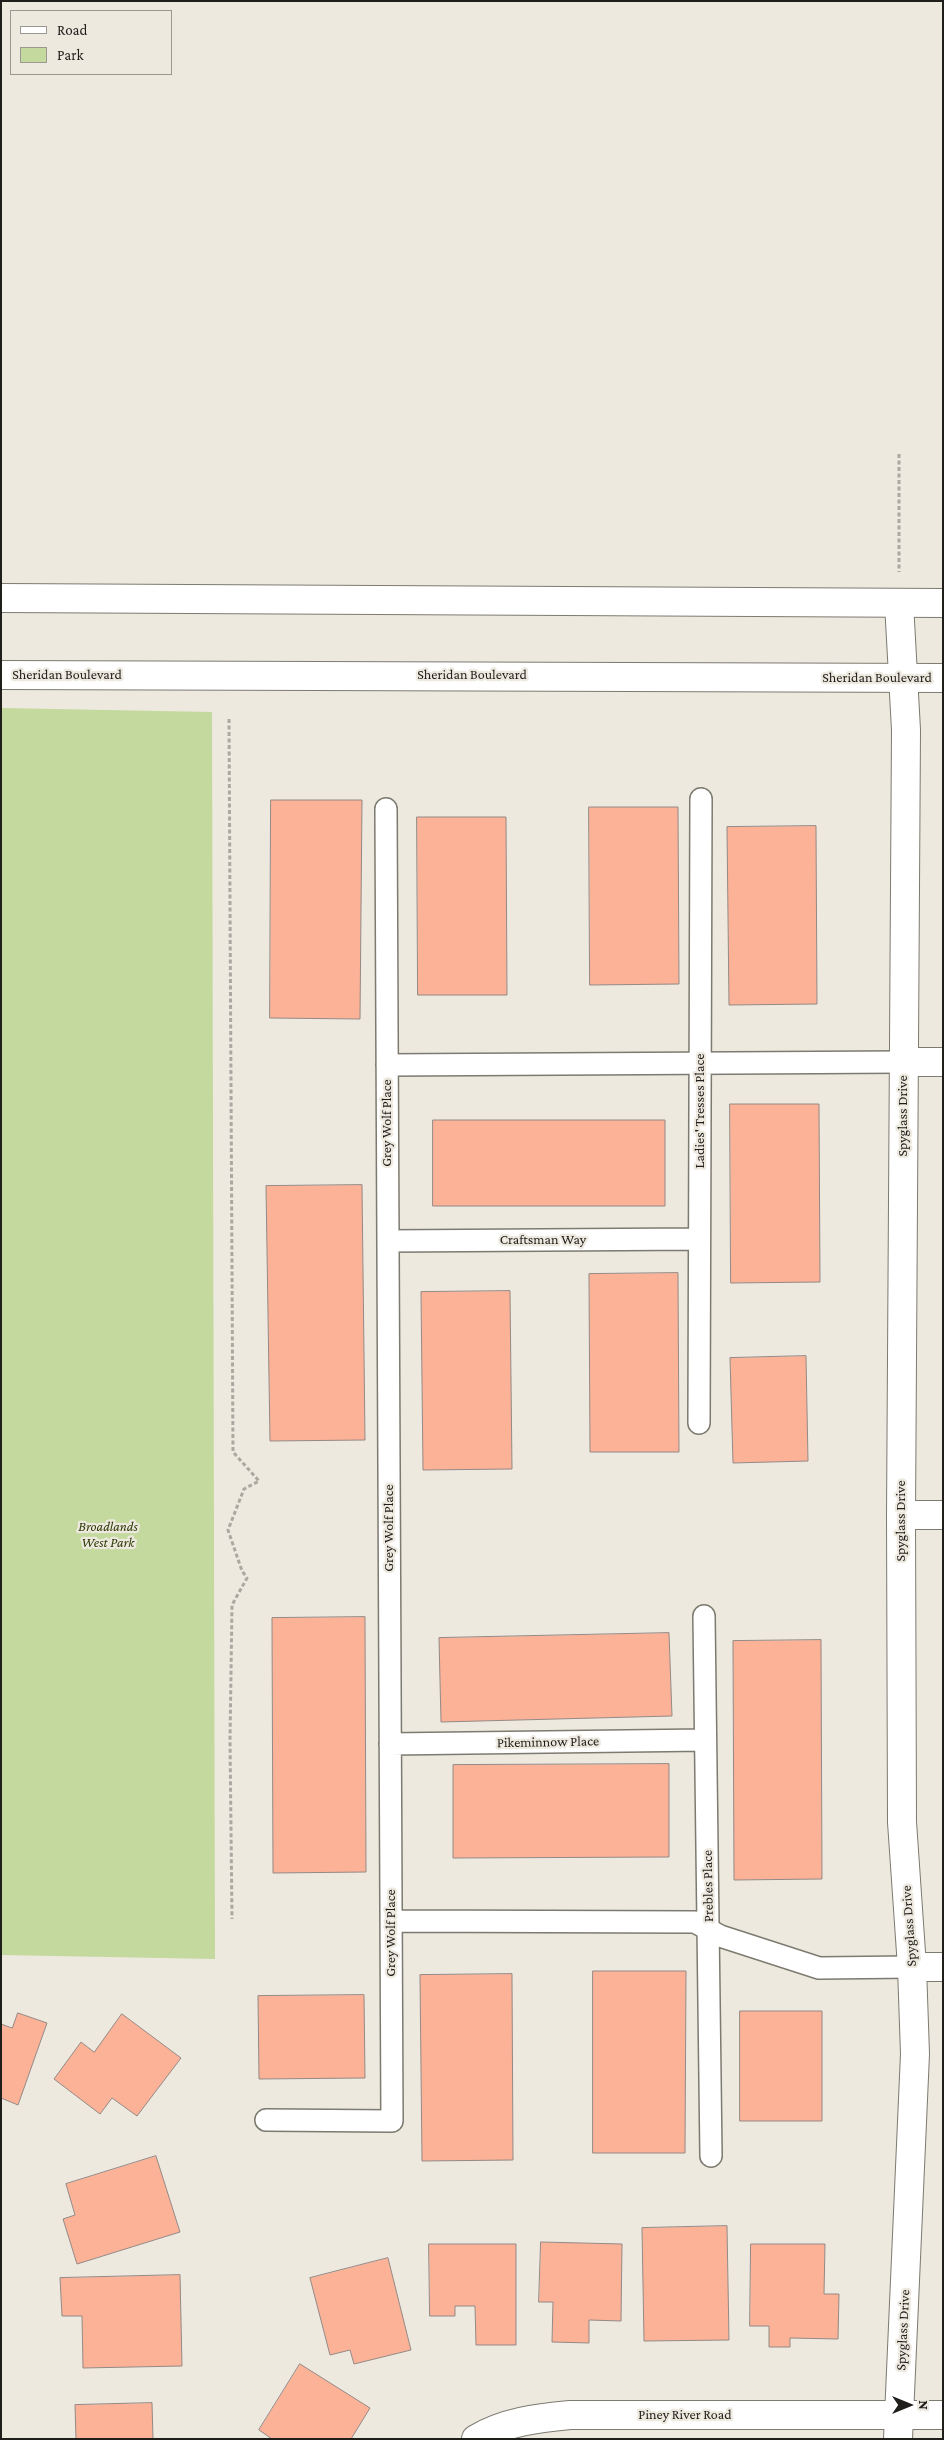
<!DOCTYPE html>
<style>
body{margin:0}
#map{position:relative;width:944px;height:2440px;overflow:hidden;background:#ede9df;font-family:"Crimson Pro",serif}
canvas{display:block}
.frame{position:absolute;inset:0;border:2px solid #201e1b;pointer-events:none}
.legend{position:absolute;left:10px;top:10px;width:162px;height:65px;box-sizing:border-box;background:#ede9df;border:1px solid #9b9891;margin:0;padding:6px 9px;list-style:none;font-size:15px;color:#201e1b}
.legend li{display:flex;align-items:center;gap:10px;height:25px}
.legend b{width:25px;border:1px solid #9b9891}
.north{position:absolute;left:884px;top:2380px;width:50px;height:50px;-webkit-text-stroke:4px #ede9df;paint-order:stroke;rotate:90deg;font-size:14px;font-weight:700;line-height:20px;text-align:center;color:#201e1b}
.north::after{content:'';display:block;margin:auto;width:18px;height:22px;background:#201e1b;clip-path:polygon(50% 0,100% 100%,50% 72%,0 100%)}
</style>
<div id="map">
<canvas width="944" height="2440"></canvas>
<div class="frame"></div>
<ul class="legend">
<li><b style="height:6px;background:#fff"></b>Road</li>
<li><b style="height:14px;background:#c4d99d"></b>Park</li>
</ul>
<div class="north">N</div>
</div>
<script>
const context = document.querySelector('canvas').getContext('2d');
context.lineJoin = 'round';
function fill(path, color) { context.fillStyle = color; context.fill(path, 'evenodd'); }
function trace(path, color, width, dash) { context.strokeStyle = color; context.lineWidth = width; context.lineCap = dash ? 'butt' : 'round'; context.setLineDash(dash || []); context.stroke(path); }
function write(font, color, halo, rows, align = 'center') {
  context.font = font + ' "Crimson Pro",serif'; context.lineWidth = 4.5; context.setLineDash([]); context.textBaseline = 'middle'; context.strokeStyle = halo; context.fillStyle = color; for (const [text, x, y, turn = 0] of rows) {
    context.save(); context.translate(x, y); context.rotate((+turn || 0) * Math.PI / 180); context.textAlign = isNaN(turn) ? turn : align; if (halo) context.strokeText(text, 0, 0); context.fillText(text, 0, 0); context.restore();
  }
}
const green = new Path2D(`
 M1,708l211,4 3,1247 -214,-4z`);
const building = new Path2D(`
 M271,800h91l-2,219 -90,-1z
 M589,807h89l1,177 -89,1z
 M417,817h89l1,178h-89z
 M816,826l1,178 -88,1 -2,-178z
 M730,1104h89l1,178 -89,1z
 M433,1120h232v86h-232z
 M362,1185l3,255 -95,1 -4,-255z
 M678,1273l1,179h-89l-1,-178z
 M510,1291l2,178 -89,1 -2,-178z
 M806,1356l2,105 -75,2 -3,-105z
 M365,1617l1,255 -93,1 -1,-255z
 M669,1633l3,83 -231,6 -2,-84z
 M821,1640l1,239 -88,1 -1,-239z
 M669,1764v93l-216,1v-93z
 M593,1971h93l-1,182h-92z
 M512,1974l1,186 -91,1 -2,-186z
 M364,1995l1,83 -106,1 -1,-83z
 M740,2011h82v110h-82z
 M18,2013l29,10 -29,82 -17,-7v-74l11,4z
 M122,2014l59,44 -44,58 -25,-18 -12,16 -46,-35 27,-37 13,10z
 M156,2156l24,76 -103,32 -14,-45 12,-4 -9,-31z
 M727,2226l2,114 -85,1 -2,-113z
 M541,2242l81,2 -1,77 -32,-1v23l-37,-1 1,-40h-14z
 M429,2244h87v101h-40l-1,-39h-20v10h-25z
 M751,2244h74l-1,50h15l-1,45 -48,-1v9h-21v-21h-19z
 M388,2258l23,92 -57,14 -4,-14 -20,5 -20,-77z
 M180,2275l2,91 -99,2 -1,-52h-20l-2,-38z
 M300,2364l70,44 -19,31h-79l-13,-9z
 M152,2403l1,36h-77l-1,-34z`);
const path = new Path2D(`
 M899,454v118
 M229,719l4,733 26,29 -15,8 -16,41 14,41 5,7 -15,27 -2,135 2,179`);
const service = new Path2D(`
 M387,1065l516,-3
 M388,1241l311,-2
 M699,1423l2,-624
 M704,1616l7,540
 M390,1744l315,-4
 M391,1921l304,1 25,14 99,32 93,-1
 M266,2120l126,1 -6,-1312`);
const minor = new Path2D(`
 M903,1062h40
 M901,1515h42
 M912,1967h31
 M476,2439c29,-17 61,-21 94,-24h373
 M898,2439l17,-385 -3,-87 -10,-145 -1,-307 5,-785 -7,-127`);
const primary = new Path2D(`
 M1,598l942,5
 M1,675l942,3`);
const streetNames = [
 ["Sheridan Boulevard",67,675],
 ["Sheridan Boulevard",472,675],
 ["Sheridan Boulevard",877,678],
 ["Ladies' Tresses Place",700,1111,-90],
 ["Spyglass Drive",903,1116,-90],
 ["Grey Wolf Place",387,1123,-90],
 ["Craftsman Way",543,1240],
 ["Spyglass Drive",901,1521,-90],
 ["Grey Wolf Place",389,1528,-90],
 ["Pikeminnow Place",548,1742,-1],
 ["Prebles Place",708,1886,-91],
 ["Spyglass Drive",909,1926,-94],
 ["Grey Wolf Place",391,1933,-90],
 ["Spyglass Drive",903,2330,-87],
 ["Piney River Road",685,2415]
];
const parkNames = [
 ["Broadlands",108,1527],
 ["West Park",108,1543]
];
fill(green, '#c4d99d');
fill(building, '#fbb297');
trace(building, '#948986', 1);
trace(service, '#7d7a70', 24);
trace(minor, '#7d7a70', 30);
trace(primary, '#7d7a70', 30);
trace(path, '#aca8a1', 3, [4, 2.5]);
trace(service, '#fff', 21);
trace(minor, '#fff', 28);
trace(primary, '#fff', 28);
write('14px', '#201e1b', '#ede9df', streetNames);
write('italic 14px', '#2d3a07', '#ede9df', parkNames);
</script>
